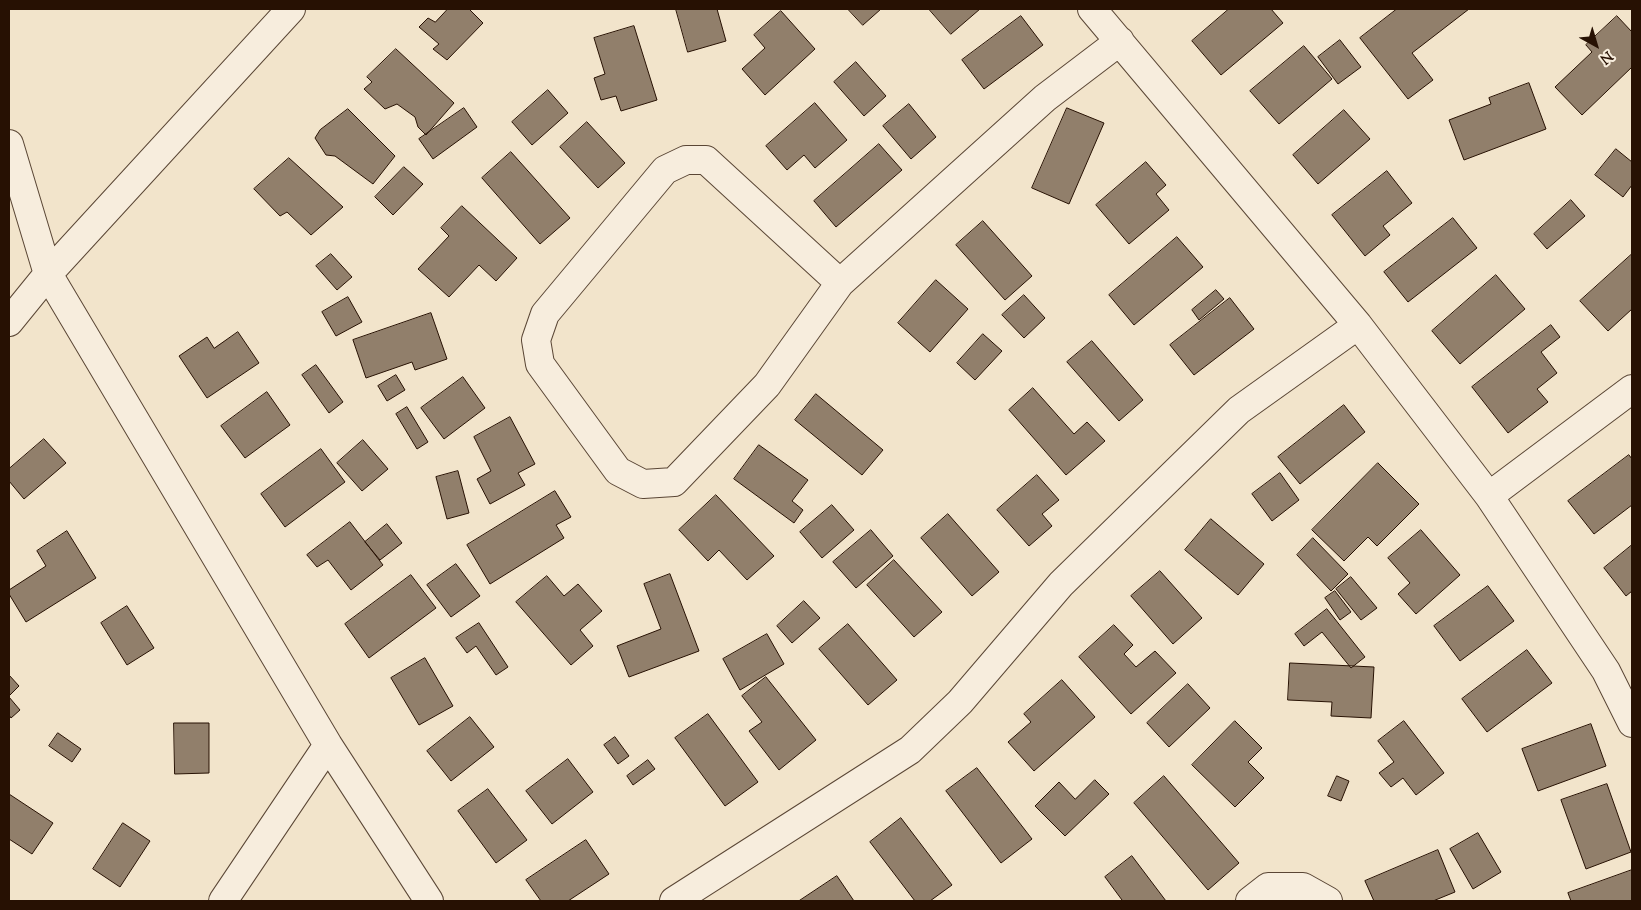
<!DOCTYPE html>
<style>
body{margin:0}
#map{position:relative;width:1641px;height:910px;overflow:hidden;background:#f2e4cb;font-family:"Sorts Mill Goudy",serif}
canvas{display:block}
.frame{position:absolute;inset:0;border:10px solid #271103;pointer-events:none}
.north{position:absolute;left:1571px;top:20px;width:50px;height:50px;-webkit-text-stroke:4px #f7eddd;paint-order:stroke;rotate:141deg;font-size:14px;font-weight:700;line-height:20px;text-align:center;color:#271103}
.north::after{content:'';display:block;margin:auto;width:18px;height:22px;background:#271103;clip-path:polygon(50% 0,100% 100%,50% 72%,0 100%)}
</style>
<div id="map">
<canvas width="1641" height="910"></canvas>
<div class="frame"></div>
<div class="north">N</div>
</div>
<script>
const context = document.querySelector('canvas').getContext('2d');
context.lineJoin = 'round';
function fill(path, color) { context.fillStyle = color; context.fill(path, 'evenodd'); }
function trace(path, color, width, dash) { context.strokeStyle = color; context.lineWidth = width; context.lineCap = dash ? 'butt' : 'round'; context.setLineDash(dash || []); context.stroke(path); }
const building = new Path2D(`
 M448,9h21l14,14 -36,37 -14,-11 6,-5 -20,-17 9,-9 7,4z
 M676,9h41l9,32 -38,11z
 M848,9h33l-18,16z
 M929,9h51l-29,25z
 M1229,9h42l12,14 -62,52 -29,-34z
 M1397,9h72l-57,44 21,27 -25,19 -48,-61z
 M781,11l34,38 -50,46 -23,-26 23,-21 -11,-13z
 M1021,16l22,29 -59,44 -22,-29z
 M1617,16l15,16v35l-50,48 -27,-28 37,-35 -6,-7z
 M634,26l23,74 -36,11 -5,-15 -15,4 -7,-22 11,-4 -11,-36z
 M1340,40l21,27 -23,17 -20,-27z
 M1304,46l28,33 -53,45 -29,-33z
 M396,49l58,54 -28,32 -8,-8 -3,-10 -18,-13 -12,5 -21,-20 8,-7 -5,-5z
 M856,62l30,34 -22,20 -30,-34z
 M1529,83l17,46 -82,31 -15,-40 42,-16 -2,-6z
 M548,90l20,23 -36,32 -20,-23z
 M815,103l32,37 -32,28 -11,-13 -17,15 -21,-24z
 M909,104l27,33 -25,22 -28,-33z
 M464,108l13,19 -44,32 -14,-20z
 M1067,108l37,15 -35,81 -37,-16z
 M348,109l47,47 -22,28 -38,-28 -9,-1 -11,-17 5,-8z
 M1344,110l26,29 -52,45 -25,-29z
 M587,122l38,41 -27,25 -38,-41z
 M879,144l23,26 -66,57 -22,-26z
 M1616,149l16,13v23l-9,12 -28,-22z
 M511,152l59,66 -30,26 -58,-66z
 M289,158l54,49 -32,28 -24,-23 -7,4 -26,-27z
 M1146,162l20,23 -10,9 13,16 -40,34 -33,-39z
 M404,167l19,17 -30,31 -18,-18z
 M1387,171l25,32 -29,23 7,9 -25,21 -33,-41z
 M1571,200l14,16 -38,33 -13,-15z
 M462,206l55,52 -21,23 -17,-16 -30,32 -31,-28 31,-33 -8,-8z
 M1453,218l24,30 -69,54 -24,-30z
 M983,221l49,55 -27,24 -49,-55z
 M1177,237l26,30 -69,58 -25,-30z
 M331,254l21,23 -15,13 -21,-24z
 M1632,254v55l-24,22 -28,-30z
 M1496,275l29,34 -65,55 -28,-33z
 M936,280l32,29 -38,43 -32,-29z
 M1216,290l8,9 -25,21 -7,-10z
 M1024,295l21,23 -21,20 -22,-23z
 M348,297l14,25 -26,14 -14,-24z
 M1230,298l24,31 -60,46 -24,-30z
 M431,313l16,46 -32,11 -3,-8 -46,16 -13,-38z
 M1551,325l9,12 -19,15 16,21 -20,16 11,13 -40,31 -36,-46z
 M238,332l21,31 -52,35 -28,-42 28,-19 7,11z
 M983,334l19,17 -27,29 -18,-17z
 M1092,341l51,59 -24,21 -52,-59z
 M316,365l27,37 -14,11 -27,-38z
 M396,375l9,15 -18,11 -9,-15z
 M463,377l22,31 -41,31 -23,-31z
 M1033,388l41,46 13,-12 18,19 -39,34 -57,-65z
 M267,392l23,33 -45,33 -24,-32z
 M816,394l67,56 -21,25 -67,-55z
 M1344,405l21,27 -65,52 -22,-27z
 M407,407l21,35 -11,7 -21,-35z
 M510,417l25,47 -17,9 7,12 -35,19 -13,-25 14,-8 -17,-34z
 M44,439l22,24 -42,36 -15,-18v-12z
 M363,440l25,29 -26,22 -25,-28z
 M759,445l49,35 -16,21 11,9 -9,13 -60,-44z
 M321,449l24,33 -60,45 -24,-33z
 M1629,455l3,4v46l-38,29 -26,-33z
 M1378,463l41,41 -42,42 -9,-9 -24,24 -32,-31z
 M458,471l11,42 -22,6 -11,-42z
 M1280,473l19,27 -27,21 -20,-27z
 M1037,475l22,25 -17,14 10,12 -23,20 -32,-36z
 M555,491l16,26 -15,8 8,13 -74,46 -23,-39z
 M716,495l58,61 -27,24 -28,-30 -11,11 -29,-31z
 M832,505l22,25 -32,28 -22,-26z
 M948,514l51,58 -27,24 -51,-58z
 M1211,519l53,45 -26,31 -53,-45z
 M350,522l33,43 -32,25 -23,-30 -11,7 -10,-12z
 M387,524l15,19 -22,17 -15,-18z
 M871,530l22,26 -37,32 -23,-26z
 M1421,530l39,45 -44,39 -18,-20 12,-11 -22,-25z
 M67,531l29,47 -70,44 -17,-28v-4l37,-24 -9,-15z
 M1313,538l35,36 -17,17 -34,-36z
 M1632,545v46l-6,5 -22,-28z
 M894,560l48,52 -28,25 -47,-52z
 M456,564l24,32 -29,21 -24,-32z
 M1160,571l42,47 -29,26 -42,-48z
 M670,574l29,77 -70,26 -12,-31 44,-17 -17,-45z
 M411,575l25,33 -67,50 -24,-34z
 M547,576l17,20 14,-12 24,27 -22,19 13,16 -22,19 -55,-63z
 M1351,577l26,31 -16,12 -25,-31z
 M1488,586l26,35 -54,40 -26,-35z
 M1335,591l16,21 -11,8 -15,-22z
 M804,601l16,17 -28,25 -15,-17z
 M127,606l27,42 -27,17 -26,-42z
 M1327,609l38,48 -14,11 -29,-36 -18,14 -9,-12z
 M479,623l29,44 -12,8 -20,-29 -9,7 -11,-15z
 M848,624l49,56 -29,25 -49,-56z
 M1114,625l19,20 -9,9 12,13 19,-16 21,22 -45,41 -52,-57z
 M767,634l17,30 -44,26 -17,-31z
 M1527,650l25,33 -65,49 -25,-33z
 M425,658l28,48 -34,19 -28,-47z
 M1290,663l84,4 -3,51 -40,-2 1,-14 -44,-2z
 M9,675l10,11 -10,10z
 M766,677l50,63 -37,30 -30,-39 13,-9 -20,-26z
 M1062,680l33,37 -61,54 -26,-29 23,-20 -7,-8z
 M1188,684l22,24 -41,39 -22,-24z
 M9,697l11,13 -9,8 -2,-3z
 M708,714l50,68 -33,24 -50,-68z
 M470,717l24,30 -43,34 -24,-30z
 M1235,721l27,27 -14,14 16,16 -29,29 -43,-42z
 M1404,721l40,52 -28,22 -13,-17 -12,9 -12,-14 15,-11 -16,-21z
 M174,723h35v50l-34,1z
 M1591,724l15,42 -68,25 -16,-42z
 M58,733l23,16 -9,13 -23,-16z
 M615,737l14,19 -11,8 -14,-19z
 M568,759l25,33 -41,32 -26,-33z
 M648,760l7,9 -22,16 -6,-9z
 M977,768l55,71 -31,24 -55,-72z
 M1164,776l75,87 -31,27 -74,-87z
 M1337,776l12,5 -8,20 -13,-5z
 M1095,780l14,14 -44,42 -30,-30 24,-24 16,17z
 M1607,784l24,68 -45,17 -25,-69z
 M488,789l39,51 -31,23 -38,-52z
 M9,794l44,29 -21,31 -23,-15z
 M901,818l51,67 -22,16h-15l-45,-59z
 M123,823l27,18 -30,46 -27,-18z
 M1478,833l23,39 -28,17 -23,-40z
 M586,840l23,34 -41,27h-27l-15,-21z
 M1438,850l17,42 -22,9h-59l-9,-20z
 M1132,856l34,45h-46l2,-1 -17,-23z
 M1632,870v31h-61l-3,-8z
 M837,876l17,25h-55z`);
const street = new Path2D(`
 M1092,9l266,316 131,171 117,175 26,52
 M9,144l39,130 280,471 101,156
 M840,283l-134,-123h-20l-21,10 -120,144 -9,26 4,24 78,107 25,13 31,-2 93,-97 73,-102 205,-185 75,-57
 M9,322l39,-48 243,-265
 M1489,496l143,-107
 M223,901l105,-156
 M674,901l236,-151 50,-48 101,-118 178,-174 119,-85
 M1250,901l18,-14h35l25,14`);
fill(building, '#917f6b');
trace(building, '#271103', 1);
trace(street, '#5a4635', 30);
trace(street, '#f7eddd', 28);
</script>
